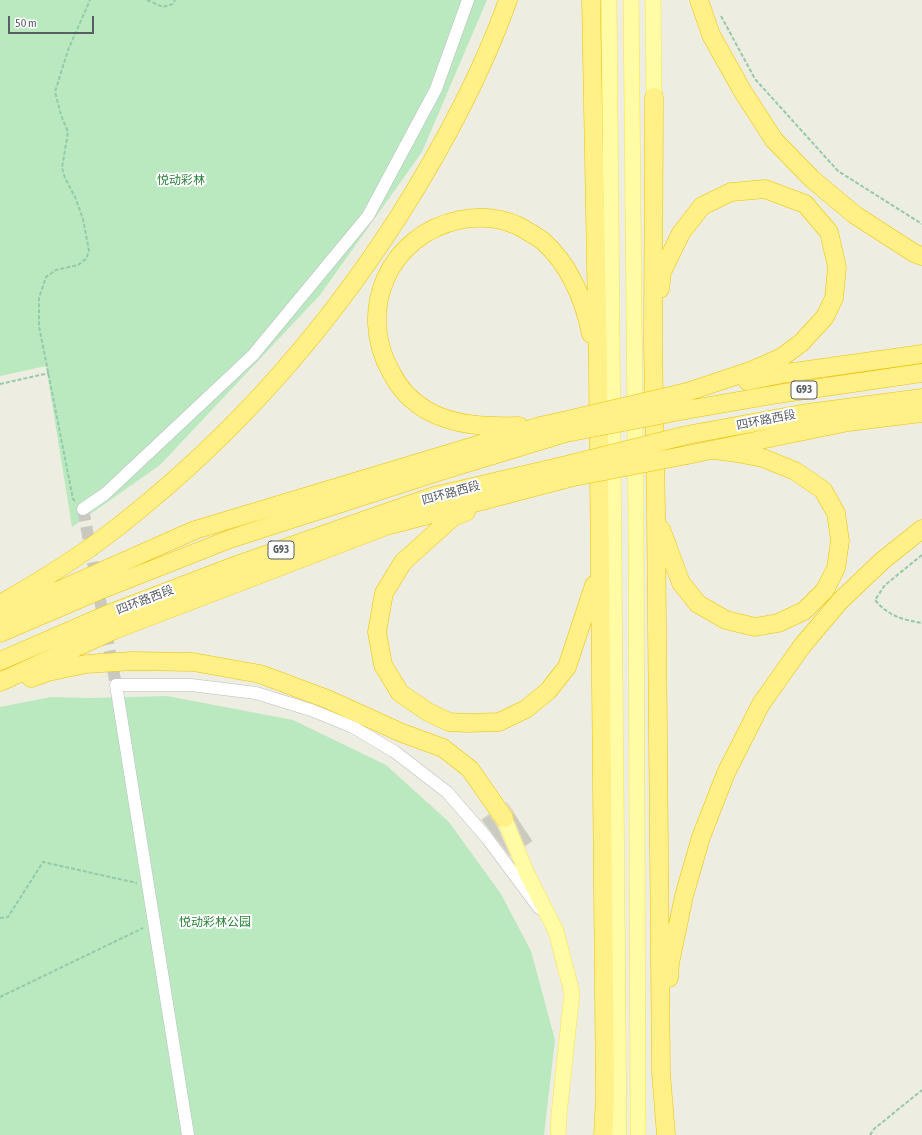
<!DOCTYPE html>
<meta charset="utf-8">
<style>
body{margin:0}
#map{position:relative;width:922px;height:1135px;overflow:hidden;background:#eeede1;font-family:"Asap Condensed",sans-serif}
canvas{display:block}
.scale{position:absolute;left:8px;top:16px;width:86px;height:18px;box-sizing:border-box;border:2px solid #595d64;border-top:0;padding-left:5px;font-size:12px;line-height:14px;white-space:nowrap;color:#595d64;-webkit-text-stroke:3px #fff;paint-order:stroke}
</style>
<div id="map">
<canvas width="922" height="1135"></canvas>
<div class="scale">50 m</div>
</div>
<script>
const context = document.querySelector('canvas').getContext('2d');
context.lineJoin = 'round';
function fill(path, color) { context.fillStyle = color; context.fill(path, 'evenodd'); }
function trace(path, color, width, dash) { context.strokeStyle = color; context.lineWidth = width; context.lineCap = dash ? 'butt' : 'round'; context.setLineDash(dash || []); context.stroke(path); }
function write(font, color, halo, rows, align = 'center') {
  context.font = font + ' "Asap Condensed","Noto Sans SC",sans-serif'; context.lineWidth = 4; context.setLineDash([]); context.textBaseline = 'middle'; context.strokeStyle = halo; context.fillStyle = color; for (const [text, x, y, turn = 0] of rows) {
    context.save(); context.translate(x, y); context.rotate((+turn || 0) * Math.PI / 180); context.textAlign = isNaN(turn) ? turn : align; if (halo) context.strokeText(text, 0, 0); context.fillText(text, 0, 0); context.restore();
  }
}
const green = new Path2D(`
 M0,0h487l-65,152 -102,143 -160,170 -88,62 -26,-161 -46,10z
 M167,696l126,24 93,45 63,57 52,72 30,57 24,89 -11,95h-544v-428l51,-10 41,1z`);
const building = new Path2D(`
 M507,803l25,38 -7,5 -11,-27 -1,-7z
 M489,815l8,11 13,30 -28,-36z`);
const minorTunnel = new Path2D(`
 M83,509l33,176`);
const path = new Path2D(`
 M147,0l16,7 10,-3 2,-4
 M721,16l34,63 83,92 84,53
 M0,384l49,-11
 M75,501l-2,-2 -34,-173v-28l7,-21 10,-7 22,-5 8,-6 3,-8 -6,-32 -8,-22 -10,-19 -3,-10 6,-36 -7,-17 -6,-23 13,-42 22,-50
 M922,555l-37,30 -10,15c15,17 26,19 47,23
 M0,918l8,-1 35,-55 94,21
 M0,997l143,-69
 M870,1135l4,-6 48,-39`);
const minor = new Path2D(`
 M83,509l22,-15 148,-139 115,-139 68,-127 32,-89
 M188,1135l-72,-450h75l65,8 55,17 42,17 42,25 52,40 40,46 52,70`);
const major = new Path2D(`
 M609,0l10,1135
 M631,0l5,521 2,614
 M653,0l1,97
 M504,818l23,56 29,57 16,62 -13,121 -1,21`);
const highway = new Path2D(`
 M591,0l7,369 7,728 -2,38
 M699,0l12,35 32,57 31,48 38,39 43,36 59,38 8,3
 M654,97l-1,246 3,169 5,561 5,62
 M660,289l2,-17 19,-39 21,-27 29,-14 34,-3 40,15 24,28 8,35 -3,31 -9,19 -24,26 -19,14 -29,13 -66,22
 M747,381l40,-8 135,-19
 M686,410l92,-16 144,-21
 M519,426c-31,1 -64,0 -91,-15 -16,-9 -29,-23 -37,-39 -35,-62 -2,-137 68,-152 22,-5 46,-2 65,9 6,4 14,8 20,13 26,24 40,58 47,92
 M687,435l114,-21 121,-16
 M687,455l161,-33 74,-9
 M466,512l-13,5 -50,45 -19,31 -7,39 6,33 17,28 28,19 21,10 18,1 32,-1 27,-13 22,-18 19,-24 27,-82
 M661,529l20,54 17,21 28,16 29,7 23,-4 26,-12 21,-21 11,-22 4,-27 -4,-28 -13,-23 -28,-19 -32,-13 -26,-5 -23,-3
 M0,604c35,-20 70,-41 102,-65 118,-89 217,-198 297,-323 43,-68 82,-140 109,-216
 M3,615l192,-85 345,-104 23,-5
 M0,633l98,-42 132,-52 211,-68 125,-38
 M0,661l106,-46 131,-50 197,-69 137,-32
 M31,678l17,-6 38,-8 46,-3 61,1 67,12 67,25 75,34 41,15 27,21 34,49
 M0,682l114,-52 272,-104 183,-48
 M669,978l1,-15 14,-67 17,-59 25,-64 35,-69 41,-58 38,-45 42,-40 40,-32`);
const highwayBridge = new Path2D(`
 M563,421l124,-29
 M566,433l120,-23
 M571,464l116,-29
 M569,478l118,-23`);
const shields = [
 [804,390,26],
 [281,550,26]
];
const shieldNames = [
 ["G93",804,390],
 ["G93",281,550]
];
const parkNames = [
 ["悦动彩林",181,180],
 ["悦动彩林公园",215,922]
];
const streetNames = [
 ["四环路西段",766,420,-11],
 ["四环路西段",451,493,-15],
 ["四环路西段",145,600,-21]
];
fill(green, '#bae9c0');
fill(building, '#cbcac0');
trace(building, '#d3d0bf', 1);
trace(minorTunnel, '#c9c9c2', 12, [12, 6]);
trace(minor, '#bbbec4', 13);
trace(major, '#ffe349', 16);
trace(highway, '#efc200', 19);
trace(path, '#93caaa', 2, [4, 2]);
trace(minor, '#fff', 12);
trace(major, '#fffca5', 15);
trace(highway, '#fff087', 18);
trace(highwayBridge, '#efc200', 19, []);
trace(highwayBridge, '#fff087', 18);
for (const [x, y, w] of shields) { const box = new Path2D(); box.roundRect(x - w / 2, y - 9, w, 18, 3); context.fillStyle = '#fff'; context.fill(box); trace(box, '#595d64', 1); }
write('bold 11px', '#595d64', null, shieldNames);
write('12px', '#2b823a', '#fff', parkNames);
write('12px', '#595d64', '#fff', streetNames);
</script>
